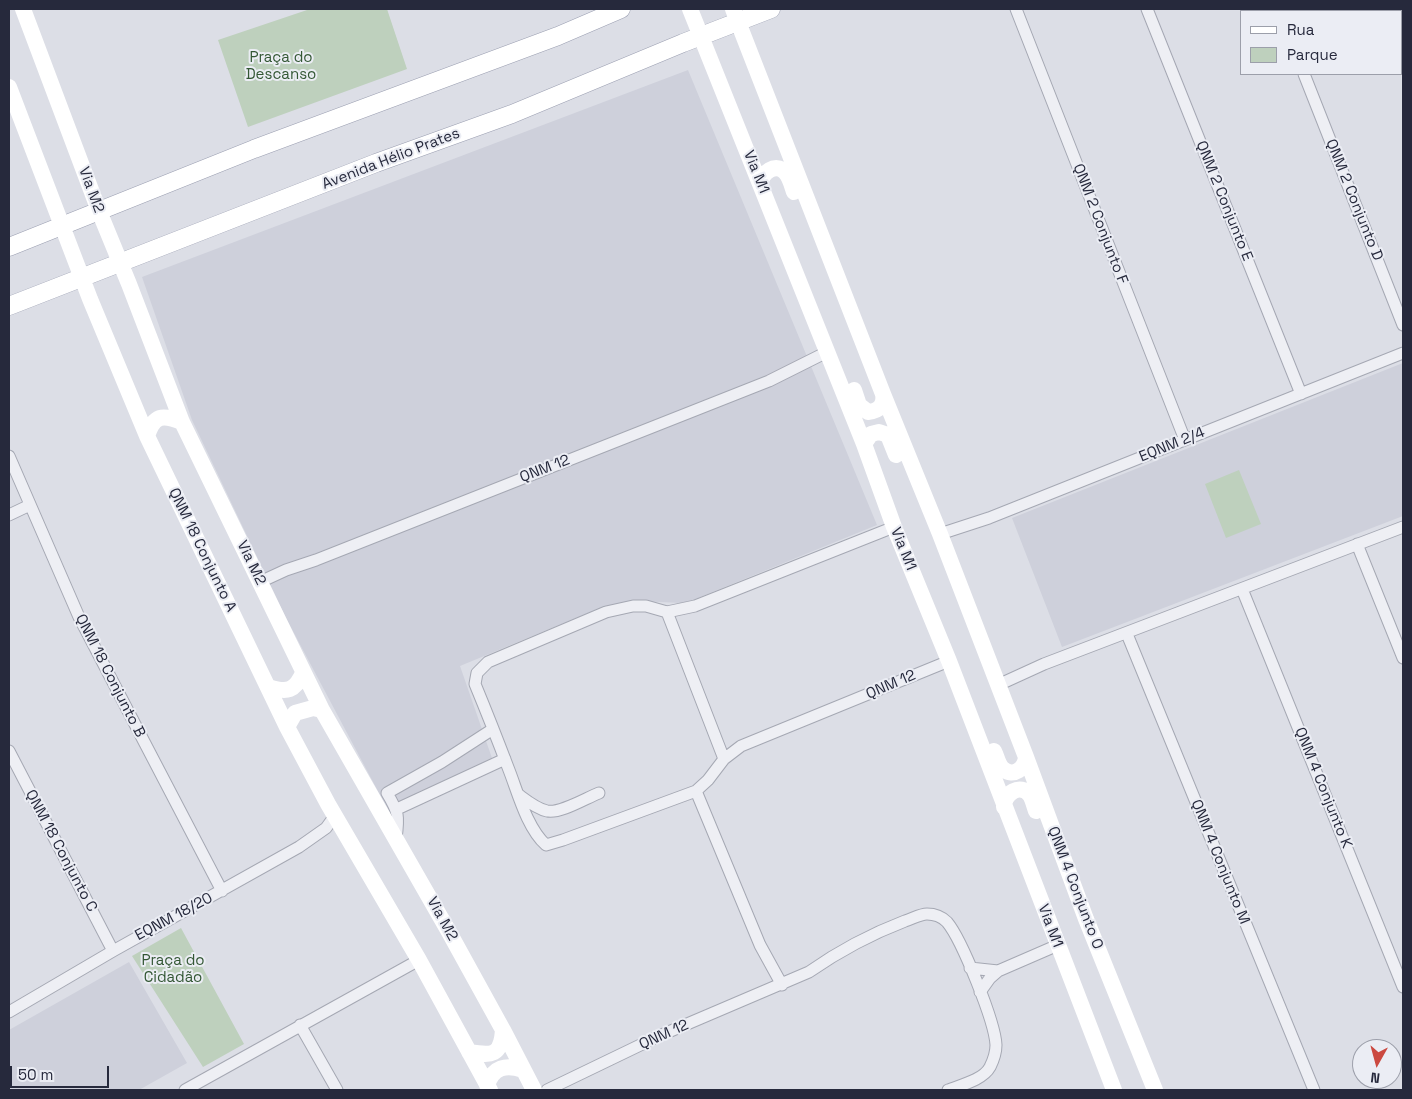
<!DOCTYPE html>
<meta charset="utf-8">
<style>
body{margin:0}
#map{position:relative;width:1412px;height:1099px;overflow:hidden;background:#dcdee6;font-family:"Space Grotesk",sans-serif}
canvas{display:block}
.frame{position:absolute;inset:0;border:10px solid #26293c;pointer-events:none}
.legend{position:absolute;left:1240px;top:10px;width:162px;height:65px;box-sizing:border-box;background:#ebedf4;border:1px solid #9c9faa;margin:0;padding:6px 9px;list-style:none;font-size:15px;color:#26293c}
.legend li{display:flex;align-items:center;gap:10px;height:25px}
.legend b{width:25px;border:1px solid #9c9faa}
.north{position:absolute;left:1352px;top:1039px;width:50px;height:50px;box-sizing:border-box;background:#ebedf4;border:1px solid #9c9faa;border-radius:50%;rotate:187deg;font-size:14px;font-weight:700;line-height:20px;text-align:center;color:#26293c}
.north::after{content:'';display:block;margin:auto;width:18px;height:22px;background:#cb4940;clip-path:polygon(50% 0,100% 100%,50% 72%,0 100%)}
.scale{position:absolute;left:10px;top:1066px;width:99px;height:22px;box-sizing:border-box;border:2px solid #26293c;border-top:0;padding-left:6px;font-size:15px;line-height:18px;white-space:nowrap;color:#26293c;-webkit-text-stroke:4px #ebedf4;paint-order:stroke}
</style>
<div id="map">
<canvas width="1412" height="1099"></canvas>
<div class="frame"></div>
<ul class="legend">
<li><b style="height:6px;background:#fff"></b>Rua</li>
<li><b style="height:14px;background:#bed0bd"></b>Parque</li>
</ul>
<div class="north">N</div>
<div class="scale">50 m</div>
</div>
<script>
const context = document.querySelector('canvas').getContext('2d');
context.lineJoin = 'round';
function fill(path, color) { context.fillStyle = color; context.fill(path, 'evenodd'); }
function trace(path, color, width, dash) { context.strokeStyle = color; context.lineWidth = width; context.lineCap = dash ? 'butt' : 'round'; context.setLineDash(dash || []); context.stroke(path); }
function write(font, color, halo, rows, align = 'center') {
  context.font = font + ' "Space Grotesk",sans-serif'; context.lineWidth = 4; context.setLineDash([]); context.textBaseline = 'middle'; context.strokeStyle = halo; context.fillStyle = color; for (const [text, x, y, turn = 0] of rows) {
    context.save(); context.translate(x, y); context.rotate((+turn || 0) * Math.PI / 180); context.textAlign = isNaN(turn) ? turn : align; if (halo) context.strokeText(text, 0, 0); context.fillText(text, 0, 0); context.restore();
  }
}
const built = new Path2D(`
 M688,70l189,455 -184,75 -12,3 -42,-2 -34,5 -145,60 33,95 -104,51 -103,-194 -94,-198 -50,-143z
 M1403,363v153l-341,131 -50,-129z
 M129,962l58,101 -48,27h-130v-60z`);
const green = new Path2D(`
 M310,9h77l20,60 -159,58 -30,-87z
 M1239,470l22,54 -35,14 -21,-54z
 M181,928l63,116 -41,23 -71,-111z`);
const street = new Path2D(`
 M1016,9l169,431
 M1147,9l154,385
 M1278,9l1,2
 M1304,11l5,-2
 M1304,74l99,251
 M9,456l70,161 143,274
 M9,515l21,-10
 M894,527l-199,79 -28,6 -21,-6h-13l-27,6 -118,50 -11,11 -2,11c12,29 23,57 34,86 9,23 18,58 37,75l17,-5 133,-49 12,-11 16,-21 17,-13 208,-85
 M940,534l49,-16 414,-165
 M1357,544l46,114
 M260,582l26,-12 30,-10 453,-179 58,-29
 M1242,589l161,398
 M667,612l57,147
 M1127,634l187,456
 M998,685l46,-21 359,-137
 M9,751l104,200
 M696,791l64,154 22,40
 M519,795c8,6 18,14 28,16 13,3 39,-13 52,-18
 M397,809l108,-50
 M396,839c3,-23 3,-26 -9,-46l55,-31 51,-33
 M970,968l28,3
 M980,992l10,-14 8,-7 60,-26
 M9,1012l104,-61 186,-104 27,-19 8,-11
 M300,1025l37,65
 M185,1090l234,-130
 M547,1090l112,-54 150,-64c30,-21 62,-38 96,-51 7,-2 15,-7 22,-7 7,0 15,3 20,8 15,18 48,100 49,123 0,7 -3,16 -6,22 -7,13 -29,18 -42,23`);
const secondary = new Path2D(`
 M23,9l76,202 30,73 53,138 140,288 127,222 54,98 31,60
 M690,9l174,435 30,83 55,134 165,429
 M733,9l150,385 57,140 86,223 60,162 69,171
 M9,87l81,212 57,137 140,291 41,77 91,156 71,130
 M760,184c2,-11 15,-22 25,-12 5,5 7,14 9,20
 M854,390l5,15 9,7c11,-1 17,-7 15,-18
 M147,436c7,-21 15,-22 35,-14
 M864,444l7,-10 8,-2 9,3 8,20
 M269,687c18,6 26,4 34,-14
 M287,727l8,-14 18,-5 9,2
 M994,751c3,6 4,14 9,18 11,9 22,-1 23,-12
 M1004,807c0,-13 16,-25 26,-12 3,5 4,11 6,16
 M469,1052c23,4 32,4 34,-22
 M487,1085c6,-18 19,-21 36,-15`);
const primary = new Path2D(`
 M9,247l245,-98 304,-113 63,-27
 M9,306l367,-143 136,-49 171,-71 88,-34`);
const parkNames = [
 ["Praça do",281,58],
 ["Descanso",281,75],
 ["Praça do",173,961],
 ["Cidadão",173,978]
];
const streetNames = [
 ["Avenida Hélio Prates",391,159,-21],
 ["Via M1",756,172,68],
 ["Via M2",91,190,70],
 ["QNM 2 Conjunto D",1354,200,68],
 ["QNM 2 Conjunto E",1224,201,68],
 ["QNM 2 Conjunto F",1100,224,69],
 ["EQNM 2/4",1172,445,-22],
 ["QNM 12",545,469,-21],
 ["Via M1",903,549,68],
 ["QNM 18 Conjunto A",202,550,64],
 ["Via M2",251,563,64],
 ["QNM 18 Conjunto B",110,676,63],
 ["QNM 12",891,685,-23],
 ["QNM 4 Conjunto K",1323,788,68],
 ["QNM 18 Conjunto C",61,851,62],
 ["QNM 4 Conjunto M",1220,862,68],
 ["QNM 4 Conjunto O",1075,888,69],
 ["EQNM 18/20",174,917,-28],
 ["Via M2",442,919,61],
 ["Via M1",1050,926,69],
 ["QNM 12",664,1035,-24]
];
fill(built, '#ced0db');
fill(green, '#bed0bd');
trace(street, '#a5a8b3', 13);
trace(primary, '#9b9fb1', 19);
trace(street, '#eeeff4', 11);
trace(secondary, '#fff', 16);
trace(primary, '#fff', 18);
write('15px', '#335734', '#ebedf4', parkNames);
write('15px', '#26293c', '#ebedf4', streetNames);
</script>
